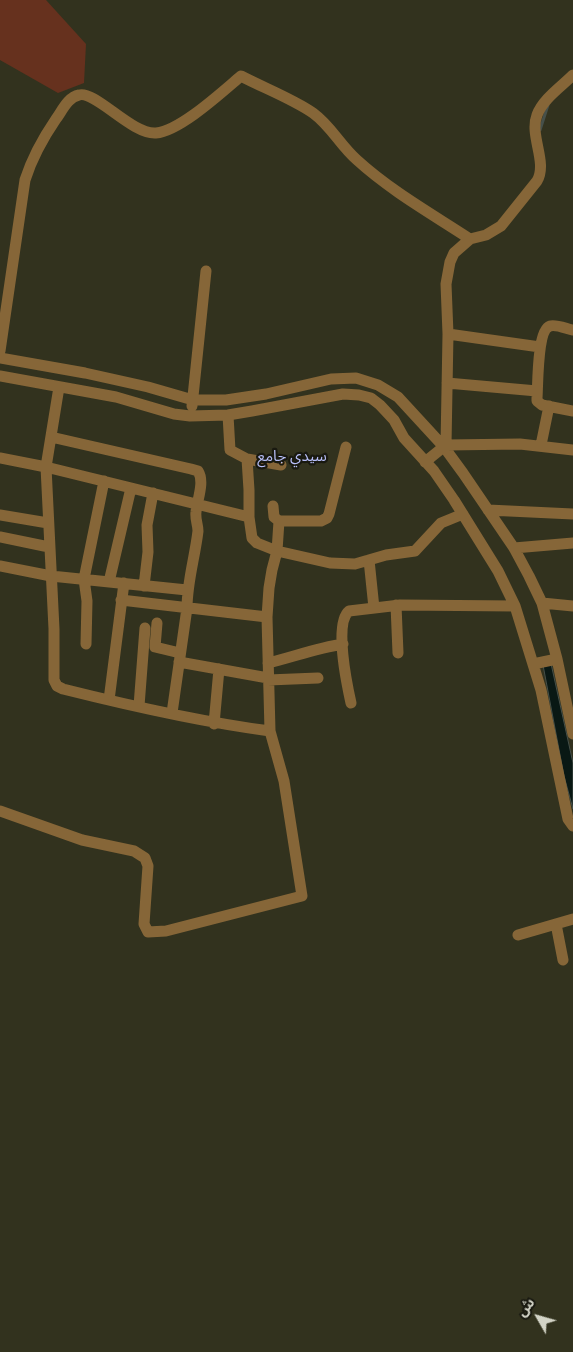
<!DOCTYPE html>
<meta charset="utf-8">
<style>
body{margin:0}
#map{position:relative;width:573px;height:1352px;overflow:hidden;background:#32321e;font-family:Figtree,"Noto Sans Arabic",sans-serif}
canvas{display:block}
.north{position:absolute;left:513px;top:1292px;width:50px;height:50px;-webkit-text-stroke:4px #191910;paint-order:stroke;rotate:308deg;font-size:14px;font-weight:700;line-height:20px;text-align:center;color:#d3d4c7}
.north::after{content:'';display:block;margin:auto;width:18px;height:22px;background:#d3d4c7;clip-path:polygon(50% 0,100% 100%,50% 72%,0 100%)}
</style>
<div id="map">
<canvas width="573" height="1352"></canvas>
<div class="north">ش</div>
</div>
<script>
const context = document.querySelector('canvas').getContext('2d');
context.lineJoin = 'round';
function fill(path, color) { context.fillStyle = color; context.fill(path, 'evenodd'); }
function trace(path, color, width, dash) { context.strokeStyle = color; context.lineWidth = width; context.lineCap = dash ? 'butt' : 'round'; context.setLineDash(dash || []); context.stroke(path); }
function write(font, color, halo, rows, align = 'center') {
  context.font = font + ' Figtree,"Noto Sans Arabic",sans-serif'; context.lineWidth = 4.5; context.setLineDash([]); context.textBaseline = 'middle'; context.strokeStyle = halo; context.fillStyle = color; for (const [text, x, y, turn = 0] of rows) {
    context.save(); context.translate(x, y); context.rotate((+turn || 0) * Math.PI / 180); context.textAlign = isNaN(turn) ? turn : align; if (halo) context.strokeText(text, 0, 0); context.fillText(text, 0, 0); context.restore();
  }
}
const green = new Path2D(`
 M0,0h46l40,44 -2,39 -26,10 -58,-33z`);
const water = new Path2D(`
 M550,659l23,104v46l-9,-33 -21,-111z`);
const stream = new Path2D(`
 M540,130l8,-25`);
const minor = new Path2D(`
 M573,330c-6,-1 -17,-6 -23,-4 -13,4 -12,60 -13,72v3l5,4 31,6
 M448,334l92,13
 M0,351l25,-171c7,-22 18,-42 31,-61 6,-8 12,-22 23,-24 16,-5 53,40 77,38 24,-2 66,-41 85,-57 23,12 52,23 72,37 18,13 27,32 44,47 34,31 75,54 113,79
 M0,358l85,15 63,14 45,13h33l40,-6 65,-15 25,-1 22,7 20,12 46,50 19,26 51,75 15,28 13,27 15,56 16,75
 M0,376l116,21 58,17 16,2 38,-1 24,-4 91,-17 16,1 12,3 9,7 14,15 10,18 30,33 20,29 44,71 17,35 26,84 27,129 5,7
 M447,383l90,8
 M59,387l-13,80 8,162v51l3,6 6,3c68,17 138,33 207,42
 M192,406l14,-135
 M228,415l2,35 17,9 2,31v27l3,21 5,5 20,8 53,12 25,1 31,-9 29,-4 26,-28 22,-9
 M51,437l140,32 7,2c7,11 -1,29 -2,41 -1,7 2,13 2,19 -3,26 -11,51 -11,77l-15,105
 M446,445l2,-111 -2,-50 4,-22 4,-9 16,-14 16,-4 15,-9 36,-45c11,-19 -8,-45 0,-66 6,-16 24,-28 36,-40
 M541,445l8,-39
 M0,458l46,9 203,50
 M247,459l34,6
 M425,462l21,-17 74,-1 53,6
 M488,510l85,4
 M0,515l48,8
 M279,521h42l6,-3 2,-4 17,-67
 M0,537l49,10
 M514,548l59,-5
 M369,560l5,48
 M0,566l51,10 136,14
 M109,582l22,-94
 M144,586l4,-34 -1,-27 6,-32
 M121,600l146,17
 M542,603l31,3
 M396,605l2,48
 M157,623l-2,24 25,6
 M86,644l1,-43 -3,-22 20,-98
 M179,662l89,16
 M268,663c25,-6 49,-15 75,-19
 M533,664l24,-5
 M268,680l50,-2
 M109,700l15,-117
 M351,703c-4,-18 -17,-80 -2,-92l51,-6 115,1
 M139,706l6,-78
 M214,724l5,-55
 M0,811l82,29 52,11 11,7 3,8 -4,58 4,8 18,-1 136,-35 -18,-115 -14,-50 -3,-114 2,-29 3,-18 5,-19 2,-30 -5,-4 -1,-11
 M556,924l7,36
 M518,935l55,-16`);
const quarterNames = [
 ["سيدي جامع",292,457]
];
fill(green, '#66311e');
fill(water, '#091814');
trace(water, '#46504a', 1);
trace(stream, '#46504a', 3);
trace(minor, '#866638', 11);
write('15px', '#b7bef7', '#191910', quarterNames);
</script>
